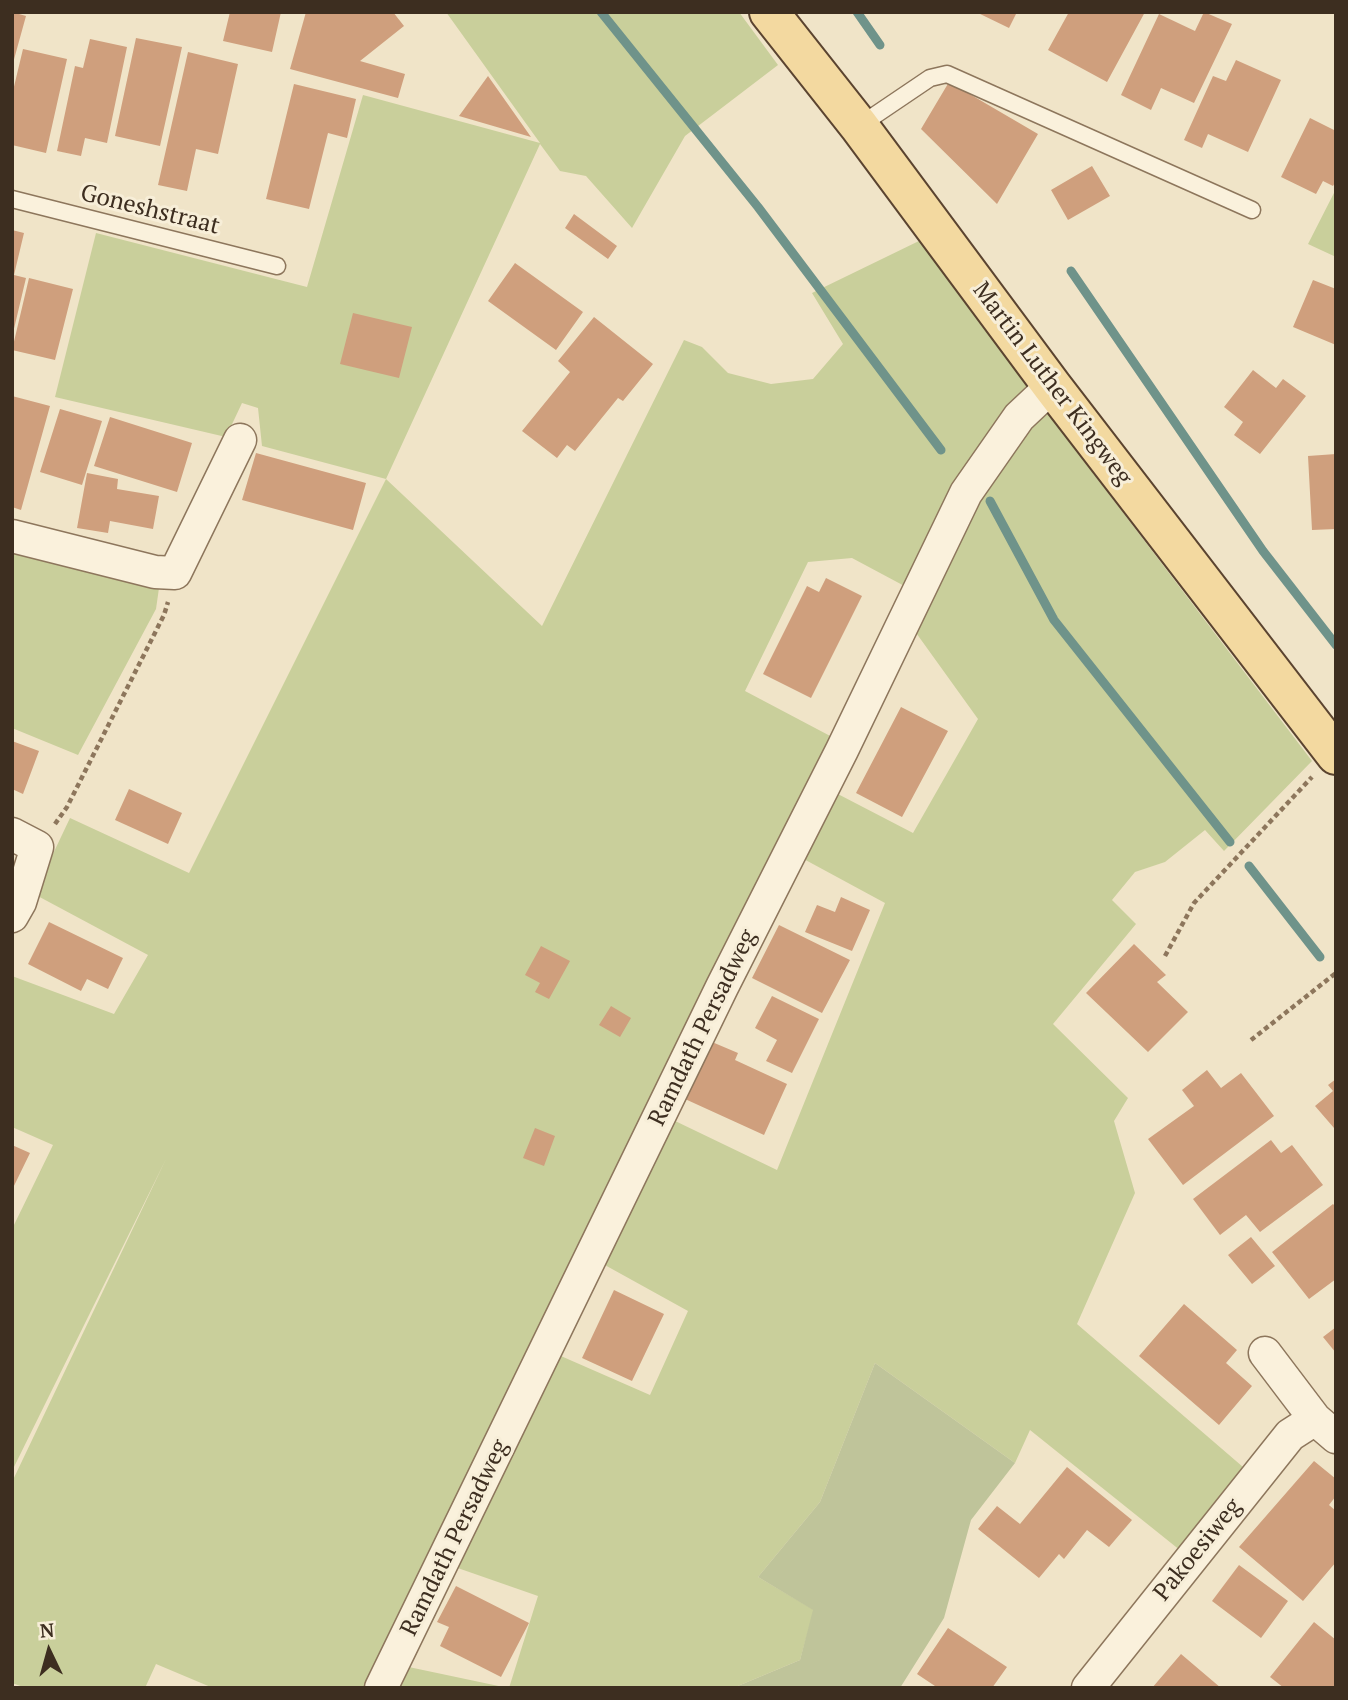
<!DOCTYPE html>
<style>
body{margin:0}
#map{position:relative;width:1348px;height:1700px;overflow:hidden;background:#f0e4c8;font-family:"PT Serif",serif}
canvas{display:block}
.frame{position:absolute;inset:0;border:14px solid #3d2e20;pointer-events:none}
.north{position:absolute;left:14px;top:1616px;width:70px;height:70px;-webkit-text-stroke:5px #f7eed8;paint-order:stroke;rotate:355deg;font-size:19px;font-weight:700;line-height:28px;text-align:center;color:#3d2e20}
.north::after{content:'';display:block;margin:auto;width:24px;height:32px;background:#3d2e20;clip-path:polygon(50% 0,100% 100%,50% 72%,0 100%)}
</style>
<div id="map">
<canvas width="1348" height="1700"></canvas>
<div class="frame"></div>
<div class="north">N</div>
</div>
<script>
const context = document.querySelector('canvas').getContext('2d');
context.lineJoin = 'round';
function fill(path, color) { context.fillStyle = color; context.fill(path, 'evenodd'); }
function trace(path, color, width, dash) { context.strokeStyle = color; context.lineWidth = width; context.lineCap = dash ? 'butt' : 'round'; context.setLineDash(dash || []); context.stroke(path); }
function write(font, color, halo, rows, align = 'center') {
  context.font = font + ' "PT Serif",serif'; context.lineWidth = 6; context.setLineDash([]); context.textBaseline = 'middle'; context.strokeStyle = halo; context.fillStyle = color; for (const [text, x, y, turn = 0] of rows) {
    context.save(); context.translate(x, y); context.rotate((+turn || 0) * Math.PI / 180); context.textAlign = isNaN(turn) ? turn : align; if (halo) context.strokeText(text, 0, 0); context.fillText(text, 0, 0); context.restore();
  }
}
const green = new Path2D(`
 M446,12h293l39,53 -93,71 -53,92 -46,-52 -26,-5 -20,-27 -154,335 156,147 142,-286 18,7 26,26 43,11 42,-5 30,-35 -31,-51 109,-53 112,153 -123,196 -58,-31 -44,4 -63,129 89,47 -463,950h-158l-57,-24 -11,24h-119l-14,-5v-201l154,-323 -154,312v-242l41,-84 -41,-18v-151l102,38 34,-59 -114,-61 36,-76 119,55 197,-394 -124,-33 -4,-38 -16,-5 -16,34 -171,-40 41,-164 211,54 56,-192 177,48z
 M1336,189v68l-28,-13z
 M1048,414l264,347 -88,90 -19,-21 -40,32 -30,10 -23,28 24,24 -83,100 75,74 -14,23 21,72 -58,131 166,143 -62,84 -151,-121 -15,33 -140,-100 -55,139 -62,75 56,33 -14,50 -67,28h-224l29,-92 -86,-30 102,-213 96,42 38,-84 -85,-47 68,-145 106,51 108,-267 -85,-46 34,-65 79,41 65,-114 -64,-89 49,-108 58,-91z
 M12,549l147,39 -3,21 -78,146 -66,-27z
 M404,1666l104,22h-115z`);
const cemetery = new Path2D(`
 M875,1363l140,100 -44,57 -27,98 -44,70h-167l67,-28 13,-50 -55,-33 62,-75z`);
const stream = new Path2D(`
 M601,12l157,195 183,243
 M857,12l23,33
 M1071,271l192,280 73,94
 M990,501l64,119 176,222
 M1249,866l71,91`);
const building = new Path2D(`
 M12,12l14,4 -13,47h-1z
 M230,12h51l-9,40 -49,-11z
 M306,12h87l11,14 -44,35 45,13 -7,24 -108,-29z
 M976,12h41l-8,16z
 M1069,12h76l-38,70 -59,-32z
 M1204,12l28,12 -38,79 -33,-15 -10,22 -30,-15 38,-81 36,17z
 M136,38l46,9 -22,99 -45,-10z
 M90,39l37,8 -20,96 -22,-5 -4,18 -24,-5 18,-85 8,2z
 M23,49l44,10 -21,94 -34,-8v-50z
 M188,52l50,12 -20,90 -22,-5 -9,42 -29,-6z
 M1236,60l45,20 -33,72 -40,-18 -6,14 -18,-8 29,-64 13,5z
 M488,76l43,61 -72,-21z
 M949,82l89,52 -41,70 -76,-75z
 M294,84l62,15 -9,39 -19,-5 -19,76 -43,-10z
 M1310,118l26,13v50l-3,5 -10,-5 -7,13 -35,-17z
 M1092,166l18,30 -42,24 -17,-30z
 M574,214l43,32 -9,13 -43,-31z
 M12,230l12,3 -10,42 12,3 -13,55z
 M515,263l68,49 -27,38 -68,-49z
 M29,278l44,11 -18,71 -43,-10z
 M1313,280l23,9v56l-43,-18z
 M353,313l59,14 -13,51 -59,-14z
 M594,317l59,47 -30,37 -5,-3 -43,53 -8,-6 -10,13 -35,-27 48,-59 -12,-11z
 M1253,370l23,18 7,-9 23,17 -46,58 -26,-19 9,-13 -19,-15z
 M12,396l38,10 -29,104 -9,-3z
 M60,409l42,12 -20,64 -42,-13z
 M110,417l82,26 -15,49 -83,-26z
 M256,453l110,30 -13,47 -111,-30z
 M1336,454v75l-24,1 -4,-74z
 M87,473l31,6 -1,10 42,7 -6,33 -43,-8 -2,12 -31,-5z
 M826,578l36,18 -51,102 -48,-24 44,-88 12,6z
 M901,707l47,24 -46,86 -46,-24z
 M12,741l27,10 -16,43 -11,-5z
 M129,789l53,24 -14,31 -53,-24z
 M841,897l29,13 -18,41 -47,-19 12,-27 18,7z
 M49,922l74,36 -15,31 -21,-10 -6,12 -53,-27z
 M779,925l71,35 -28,53 -70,-35z
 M1134,944l32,31 -9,7 31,30 -40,40 -62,-59z
 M541,946l29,15 -21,38 -14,-7 5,-9 -15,-8z
 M772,996l47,23 -27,54 -26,-12 11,-21 -22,-12z
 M611,1006l20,12 -11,19 -21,-12z
 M712,1042l26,11 -3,7 52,24 -23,51 -79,-36z
 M1207,1070l14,18 20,-15 33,43 -91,69 -35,-46 46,-33 -12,-16z
 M1336,1079v47l-2,2 -19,-22 18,-15 -5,-6z
 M535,1128l20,8 -11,30 -21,-8z
 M1271,1140l10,13 11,-8 31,40 -63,47 -14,-17 -26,20 -27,-36z
 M12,1145l18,8 -18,37z
 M1333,1204l3,3v72l-27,20 -37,-47z
 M1251,1237l24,29 -23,18 -24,-29z
 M614,1290l50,24 -32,67 -50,-23z
 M1184,1304l53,46 -11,13 26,23 -33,39 -80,-69z
 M1336,1327v26l-13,-16z
 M1314,1461l22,18v17l-7,9 7,6v51l-33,39 -64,-54z
 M1067,1467l65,53 -23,27 -22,-17 -23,29 -5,-5 -20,24 -61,-49 19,-23 23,18z
 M1239,1565l49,36 -27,37 -49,-37z
 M456,1586l73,37 -28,54 -61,-31 9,-19 -12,-5z
 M1314,1622l22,18v48h-52l-14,-11z
 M948,1628l59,39 -15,21h-54l-21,-14z
 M1181,1654l40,34h-69z`);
const path = new Path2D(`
 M55,824l12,-17 97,-192 4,-13
 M1165,956l29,-53 118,-126
 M1251,1040l85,-67`);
const service = new Path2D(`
 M859,126l71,-48 17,-4 305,136
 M12,199l265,67`);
const minor = new Path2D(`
 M12,536l143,36 20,1 65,-133
 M12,834l25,13 -17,55 -8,14
 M1265,1353l50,66 21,18
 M381,1688l341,-701 120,-237 124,-257 53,-76 33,-31
 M1088,1688l202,-253 25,-16`);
const primary = new Path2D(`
 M769,12l90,114 193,260 284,369`);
const streetNames = [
 ["Goneshstraat",150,210,14],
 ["Martin Luther Kingweg",1052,384,53],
 ["Ramdath Persadweg",703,1028,-64],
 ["Ramdath Persadweg",455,1538,-64],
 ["Pakoesiweg",1198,1550,-51]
];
fill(green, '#c9cf9b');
fill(cemetery, '#bfc49a');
trace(stream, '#6f938a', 9);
fill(building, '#cf9f7d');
trace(service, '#8d765c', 19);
trace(minor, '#8d765c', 35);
trace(primary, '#5b4430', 42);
trace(path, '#8d765c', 4.5, [5, 3.5]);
trace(service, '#faf1dc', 16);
trace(minor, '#faf1dc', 32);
trace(primary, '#f3d9a0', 38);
write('24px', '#3d2e20', '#f7eed8', streetNames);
</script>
